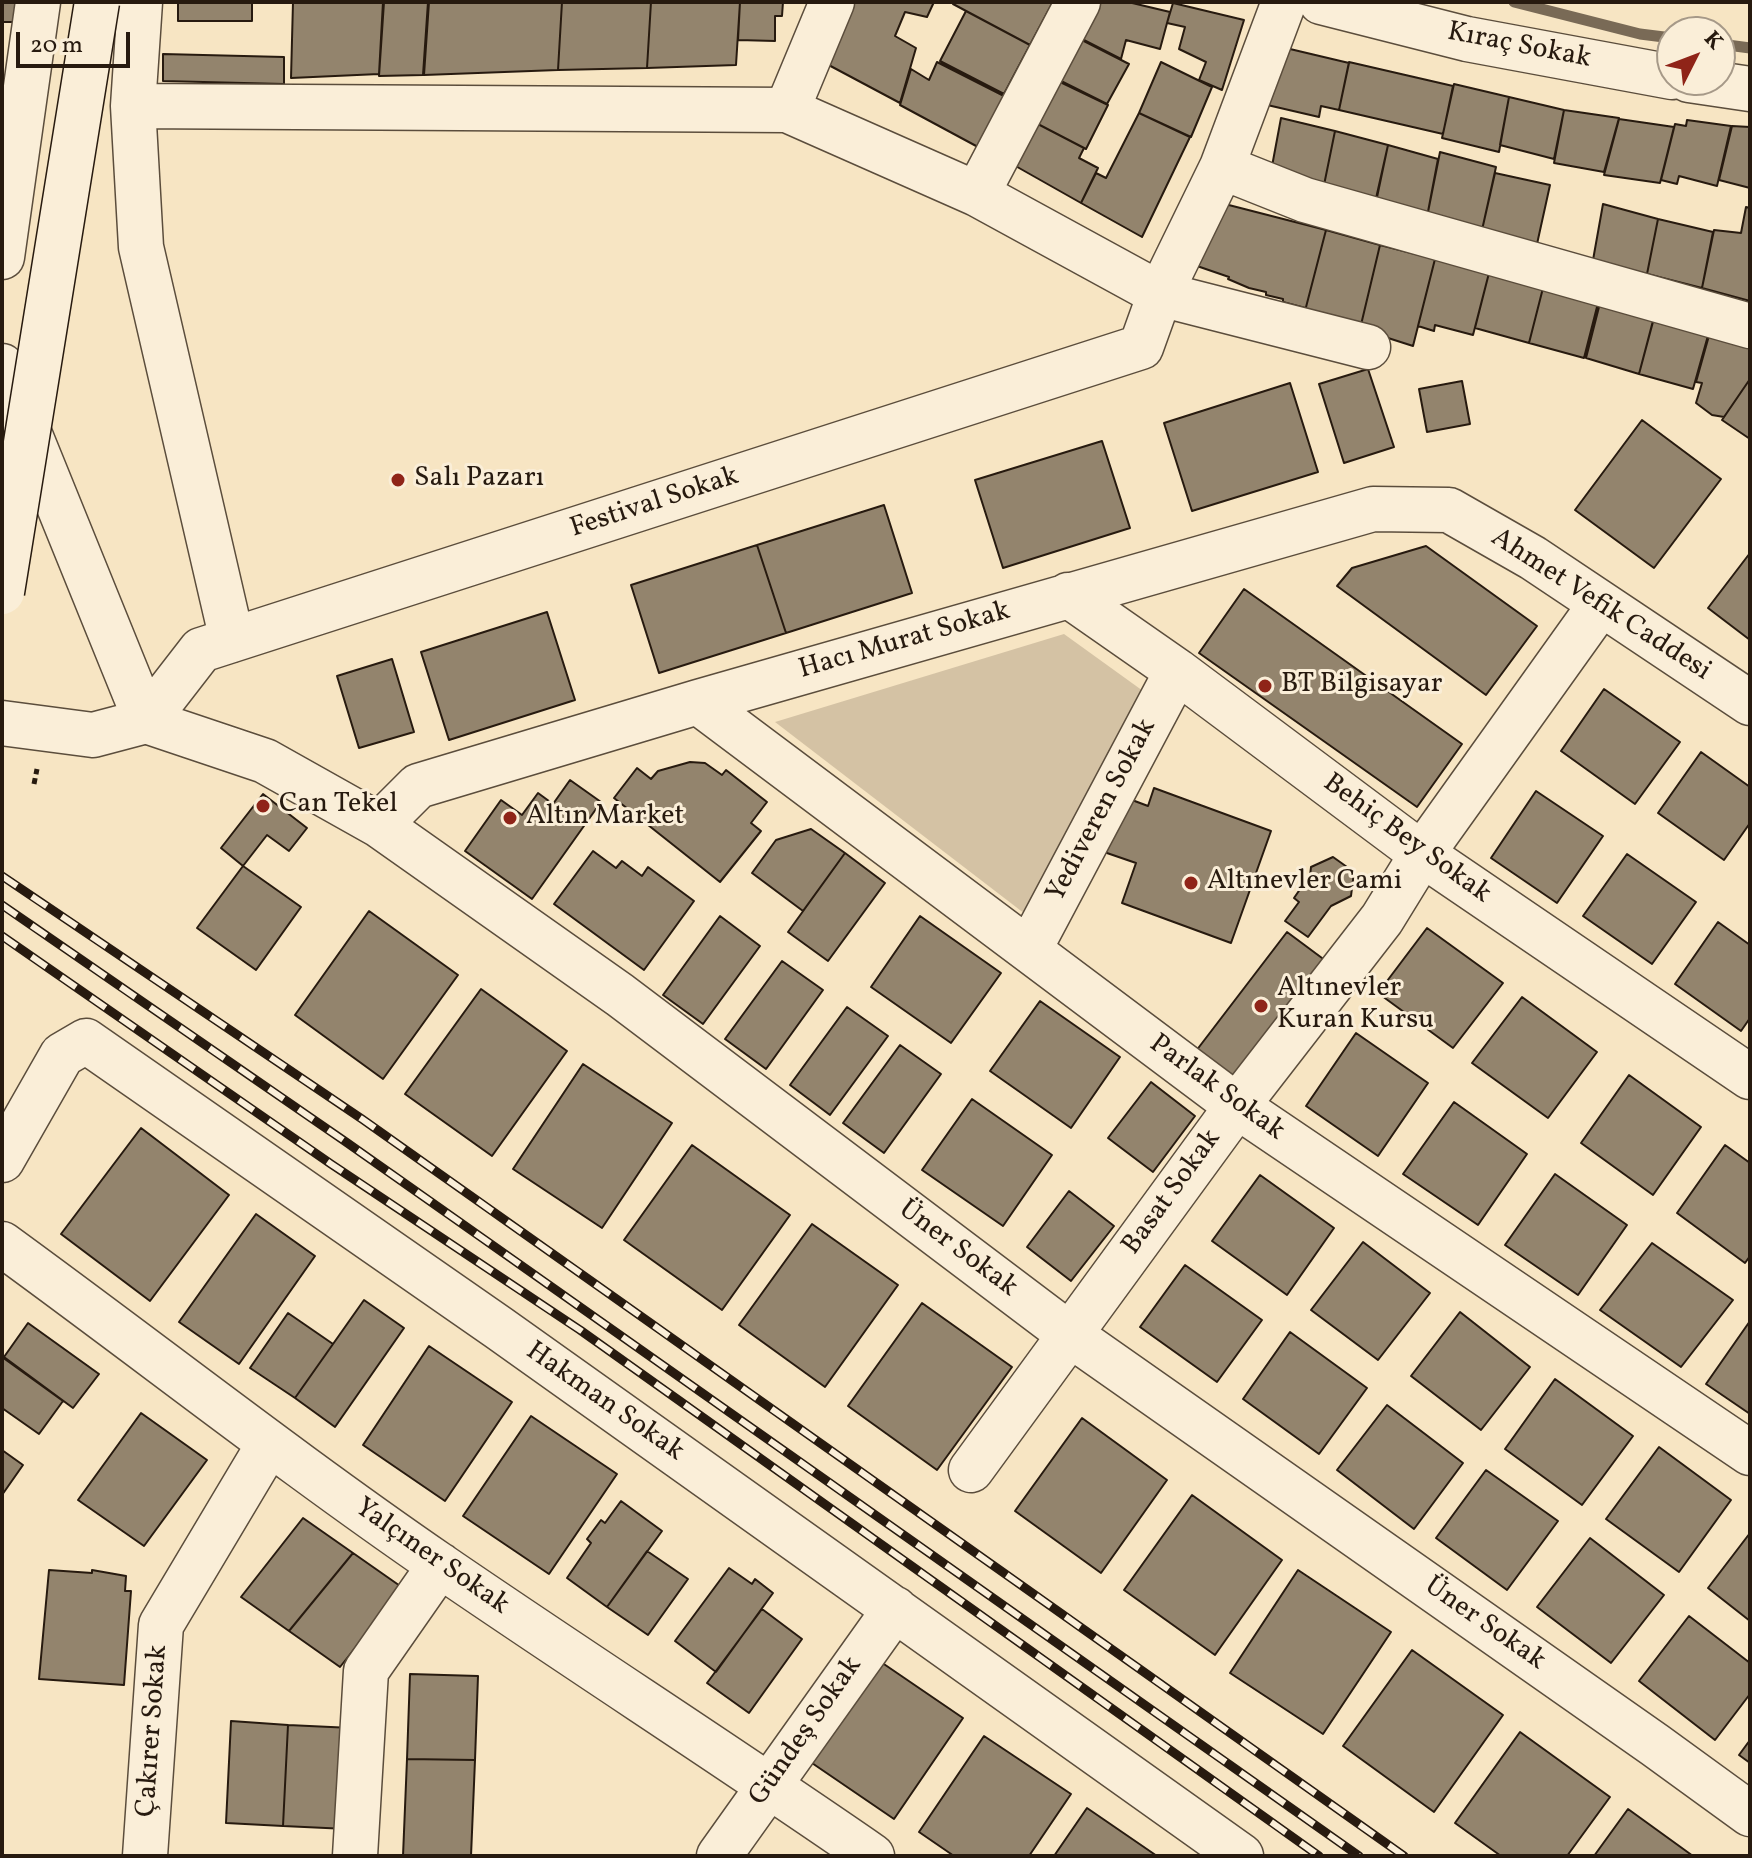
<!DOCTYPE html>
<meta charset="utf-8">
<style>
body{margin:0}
#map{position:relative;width:1752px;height:1858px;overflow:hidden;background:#f7e5c3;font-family:Vollkorn,serif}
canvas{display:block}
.frame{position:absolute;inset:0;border:4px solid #271a0f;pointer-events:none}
.north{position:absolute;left:1656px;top:16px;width:80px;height:80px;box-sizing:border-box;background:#faeed8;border:2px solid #a69988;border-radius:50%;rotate:48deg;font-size:22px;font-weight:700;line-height:32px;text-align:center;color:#271a0f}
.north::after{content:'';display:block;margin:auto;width:28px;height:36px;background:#8f2418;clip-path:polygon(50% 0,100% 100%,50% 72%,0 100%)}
.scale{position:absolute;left:16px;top:32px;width:114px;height:36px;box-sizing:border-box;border:4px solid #271a0f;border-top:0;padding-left:10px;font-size:24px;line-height:28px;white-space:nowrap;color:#271a0f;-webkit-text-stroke:6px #faeed8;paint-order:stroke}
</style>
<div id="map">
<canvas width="1752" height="1858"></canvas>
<div class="frame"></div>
<div class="north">K</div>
<div class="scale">20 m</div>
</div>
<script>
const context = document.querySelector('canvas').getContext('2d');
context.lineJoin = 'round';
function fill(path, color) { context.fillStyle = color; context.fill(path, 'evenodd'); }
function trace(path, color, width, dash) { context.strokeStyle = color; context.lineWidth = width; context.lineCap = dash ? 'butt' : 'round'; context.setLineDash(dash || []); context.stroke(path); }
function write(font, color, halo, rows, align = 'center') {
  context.font = font + ' Vollkorn,serif'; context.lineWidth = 6; context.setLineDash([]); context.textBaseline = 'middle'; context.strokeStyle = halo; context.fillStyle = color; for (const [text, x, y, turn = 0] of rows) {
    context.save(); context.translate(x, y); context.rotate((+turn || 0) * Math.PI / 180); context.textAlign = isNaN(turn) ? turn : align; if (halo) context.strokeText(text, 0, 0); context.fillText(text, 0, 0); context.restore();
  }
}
const green = new Path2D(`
 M1064,634l86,62 -121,221 -254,-195z`);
const stream = new Path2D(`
 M1514,2l126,32 32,4
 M1720,44l30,4`);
const building = new Path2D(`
 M2,2h17l-1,20h-16z
 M178,2h74v19h-74z
 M293,2h90l-4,72 -88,4z
 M384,2h44l-5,73 -44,1z
 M429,2h133l-4,68 -134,5z
 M562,2h89l-4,66 -89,2z
 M651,2h89l-4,63 -89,3z
 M740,2h43l-1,14h-7v25l-37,-1z
 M848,2h86l-7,15 -22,-5 -10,24 21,12 -16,55 -77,-41z
 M954,2h99l-23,43 -77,-41z
 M1096,2h32l42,10 -10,37 -34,-9 -5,19 -43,-22z
 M1173,3l71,17 -22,70 -23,-10 7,-18 -27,-13 6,-22 -18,-4z
 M966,11l64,34 -26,49 -64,-33z
 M1078,38l51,26 -22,40 -50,-25z
 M1290,49l59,14 -10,47 -18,-4 -2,11 -56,-13z
 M163,54l121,3v27l-121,-3z
 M937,62l67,34 -26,51 -78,-42 11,-36 18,11z
 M1161,62l51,25 -21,50 -52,-24z
 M1349,62l104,24 -10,48 -104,-24z
 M1056,80l52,25 -22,44 -52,-27z
 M1454,84l55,13 -10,55 -57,-14z
 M1509,97l55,13 -10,49 -54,-14z
 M1564,110l55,8 -15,54 -50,-9z
 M1139,113l51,24 -48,100 -61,-34 15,-30 10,5z
 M1281,118l54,13 -12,59 -53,-13z
 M1619,119l55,8 -14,56 -56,-8z
 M1687,120l44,6 -14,60 -38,-10 -2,8 -16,-4 14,-56 11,2z
 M1034,122l50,26 -5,10 19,10 -17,35 -69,-39z
 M1732,126l18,1v61l-31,-8z
 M1335,131l53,14 -13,58 -52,-13z
 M1388,145l50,14 -11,58 -51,-15z
 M1440,152l56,15 -14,63 -55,-13z
 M1495,173l55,12 -13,59 -55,-14z
 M1221,203l105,27 -21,81v-3l-22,-6v-3l-17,-4v-3l-17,-4 -21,-9 1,-2 -32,-11z
 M1603,204l55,15 -11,55 -54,-14z
 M1746,207l4,1v93l-48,-13 12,-58 27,3z
 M1658,219l55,13 -11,56 -55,-14z
 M1326,230l54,15 -20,84 -55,-18z
 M1380,245l55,14 -22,87 -53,-17z
 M1435,259l54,14 -16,62 -38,-10 -1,6 -16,-5z
 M1489,273l54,15 -14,55 -54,-15z
 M1543,288l55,15 -14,55 -55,-15z
 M1600,303l54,14 -15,57 -53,-16z
 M1654,318l55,14 -16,57 -54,-15z
 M1710,332l40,11v36l-26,38 -12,-2 -16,-12 6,-20 -6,-1z
 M1368,369l26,78 -50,16 -25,-79z
 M1750,379v60l-28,-19z
 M1462,381l8,43 -43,8 -8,-43z
 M1290,383l28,89 -126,39 -28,-88z
 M1642,420l79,59 -67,89 -79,-58z
 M1102,441l28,87 -127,40 -28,-88z
 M884,505l28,88 -126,40 -29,-88z
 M757,545l29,88 -127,40 -28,-88z
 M1426,546l111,80 -51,69 -149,-109 15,-18z
 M1750,553v87l-42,-32z
 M1244,589l218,155 -45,63 -218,-154z
 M547,612l28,88 -126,40 -28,-88z
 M392,659l22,73 -55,16 -22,-72z
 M1604,689l76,53 -45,62 -74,-53z
 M1701,752l49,35v36l-26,37 -66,-47z
 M690,762l15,1 17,12 4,-5 41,32 -16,21 10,8 -41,51 -106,-84 23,-30 14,11 7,-8z
 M570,780l31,22 -69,97 -67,-48 36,-51 21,15 16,-22 15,11z
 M1154,788l117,43 -40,112 -109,-40 14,-40 -32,-11 20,-55 24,9z
 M1536,791l67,45 -46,67 -66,-45z
 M263,794l44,34 -18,23 -22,-16 -24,31 -22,-18z
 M811,829l34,24 -42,58 -51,-38 24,-33z
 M593,851l23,17 6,-7 20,15 6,-9 46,34 -50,69 -90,-66z
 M845,853l40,30 -57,78 -40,-29z
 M1627,854l69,48 -44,62 -69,-48z
 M1333,857l21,15 -3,24 -20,10 -23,31 -23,-16 14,-19 -5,-4 11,-16 4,3 2,-18z
 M243,866l58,41 -45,63 -59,-42z
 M369,911l89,64 -75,104 -88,-64z
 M720,916l40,30 -57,78 -40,-29z
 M920,916l81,57 -50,70 -80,-56z
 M1718,922l32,23v73l-9,13 -66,-47z
 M1427,928l76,55 -50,65 -75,-55z
 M1287,932l39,29 -91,120 -39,-30z
 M782,961l41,29 -57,79 -41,-30z
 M481,989l86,62 -75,105 -87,-62z
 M1522,997l75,55 -49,66 -76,-55z
 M1040,1001l80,56 -49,71 -81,-57z
 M847,1007l41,29 -58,79 -40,-30z
 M1356,1033l72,50 -50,73 -72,-50z
 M900,1045l41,29 -57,79 -41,-30z
 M583,1064l89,59 -70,105 -89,-59z
 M1629,1075l72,52 -48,68 -72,-52z
 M1151,1082l44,34 -42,56 -45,-34z
 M972,1099l80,56 -49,71 -81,-56z
 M1454,1102l73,52 -49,71 -75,-51z
 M141,1128l88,67 -79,106 -89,-67z
 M692,1145l98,70 -68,95 -98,-70z
 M1725,1145l25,18v93l-5,7 -68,-50z
 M1555,1174l72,51 -49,70 -73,-50z
 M1260,1175l74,53 -47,67 -75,-54z
 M1069,1191l45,35 -43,55 -44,-34z
 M256,1214l59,42 -76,108 -60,-42z
 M812,1224l86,61 -73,102 -86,-62z
 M1363,1242l67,51 -52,67 -67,-50z
 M1652,1243l81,57 -52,67 -81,-57z
 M1185,1265l77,55 -45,62 -77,-55z
 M364,1300l40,28 -69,99 -40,-29z
 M922,1303l90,64 -75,103 -89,-64z
 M1460,1312l70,55 -49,63 -70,-54z
 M288,1313l45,31 -38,54 -45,-30z
 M1750,1321v93l-44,-30z
 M28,1323l71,51 -26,34 -69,-51z
 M1290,1332l77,56 -48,66 -76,-55z
 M429,1346l83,56 -67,99 -82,-56z
 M2,1357l61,44 -24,33 -37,-26z
 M1555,1379l78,57 -51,69 -77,-56z
 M1387,1405l76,58 -49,66 -77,-59z
 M141,1413l66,47 -63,86 -66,-46z
 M531,1416l86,58 -68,100 -86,-58z
 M1082,1418l85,62 -66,93 -86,-62z
 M1659,1447l72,53 -52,72 -73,-53z
 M2,1450l21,15 -21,30z
 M1486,1470l72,51 -51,69 -71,-52z
 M1192,1495l90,65 -67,95 -91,-65z
 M621,1501l41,30 -55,76 -40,-29 24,-35 -4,-4 14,-19 4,3z
 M303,1518l50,35 -64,78 -48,-34z
 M1750,1533v88l-42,-33z
 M1590,1538l74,57 -53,68 -74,-56z
 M647,1551l41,28 -40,56 -41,-28z
 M353,1553l50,35 -63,79 -51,-36z
 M729,1568l23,16 3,-5 18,14 -57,79 -41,-31z
 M49,1570l43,3v-3l34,6 -1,15h6l-7,94 -85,-6z
 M1298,1570l93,62 -68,102 -93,-61z
 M762,1609l40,30 -53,74 -42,-30z
 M1689,1616l61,47v31l-35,46 -76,-59z
 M1412,1650l91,65 -69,97 -91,-66z
 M878,1660l85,58 -69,101 -85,-58z
 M410,1674l68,2 -3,84 -68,-1z
 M231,1721l57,4 -5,101 -57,-3z
 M288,1725l64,3 -5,101 -64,-3z
 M1520,1732l90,65 -43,59h-66l-46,-33z
 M984,1736l87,58 -42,62h-75l-35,-24z
 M1750,1740v23l-11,-8z
 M407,1759l68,1 -4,96h-68z
 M1087,1808l70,48h-103z
 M1628,1809l65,47h-99z`);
const path = new Path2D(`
 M34,784l3,-15`);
const minor = new Path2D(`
 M140,2l-7,104 654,4 190,84 183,100 208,53
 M1321,2l146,37 205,38
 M1689,80l61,9
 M133,106l8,141 91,393
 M787,110l45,-108
 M1222,167l62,-165
 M977,194l101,-192
 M2,257l36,-255
 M2,366l144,355
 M1068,595l109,76 245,183 328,223
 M698,702l539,404 513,347
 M146,721l119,40 114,64 241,170 449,339 586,411 95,69
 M146,721l55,-71 940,-303 19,-53 62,-127 83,33 445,126
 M2,723l91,12 53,-14
 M379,825l39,-39 280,-84 675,-193 76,1 84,48 217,145
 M1029,950l148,-279
 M2,1160l60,-105 24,-14 413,287 742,528
 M2,1244c147,107 289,219 439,322 143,98 288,191 431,290
 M971,1470l266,-364 145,-187 40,-65 178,-249
 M145,1856l16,-231 108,-181
 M355,1856l11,-185 74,-106
 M719,1856l176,-247`);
const rail = new Path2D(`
 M2,876l360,243 1042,737
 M2,905l344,237 1013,714
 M2,936l329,228 249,166 739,526`);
const secondaryBridge = new Path2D(`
 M2,592l95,-590`);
const markers = [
 [398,480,8,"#8f2418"],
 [1265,686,8,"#8f2418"],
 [263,806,8,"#8f2418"],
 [510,818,8,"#8f2418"],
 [1191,883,8,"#8f2418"],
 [1261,1006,8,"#8f2418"]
];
const streetNames = [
 ["Kıraç Sokak",1519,47,11],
 ["Festival Sokak",655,504,-18],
 ["Ahmet Vefik Caddesi",1600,606,33],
 ["Hacı Murat Sokak",905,642,-16],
 ["Yediveren Sokak",1103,811,-62],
 ["Behiç Bey Sokak",1406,840,36],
 ["Parlak Sokak",1216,1089,36],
 ["Basat Sokak",1173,1193,-54],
 ["Üner Sokak",957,1250,37],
 ["Hakman Sokak",604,1403,35],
 ["Yalçıner Sokak",431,1558,35],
 ["Üner Sokak",1484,1625,35],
 ["Çakırer Sokak",154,1731,-86],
 ["Gündeş Sokak",807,1732,-55]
];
const poiNames = [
 ["Salı Pazarı",414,480],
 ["BT Bilgisayar",1281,686],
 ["Can Tekel",279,806],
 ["Altın Market",526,818],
 ["Altınevler Cami",1207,883],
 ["Altınevler",1277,990],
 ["Kuran Kursu",1277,1022]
];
fill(green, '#d4c2a4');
trace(stream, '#796a56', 11);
fill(building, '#93846d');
trace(building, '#271a0f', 2);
trace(minor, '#5b4d3c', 47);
trace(path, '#271a0f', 5, [6, 4]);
trace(minor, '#faeed8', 44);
trace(rail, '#271a0f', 9);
trace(rail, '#faeed8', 6, [18]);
trace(secondaryBridge, '#271a0f', 47, []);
trace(secondaryBridge, '#faeed8', 44);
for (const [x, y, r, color] of markers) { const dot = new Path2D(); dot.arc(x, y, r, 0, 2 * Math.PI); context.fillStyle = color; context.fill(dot); trace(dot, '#faeed8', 3); }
write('28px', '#271a0f', '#faeed8', streetNames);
write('28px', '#271a0f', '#faeed8', poiNames, 'left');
</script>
